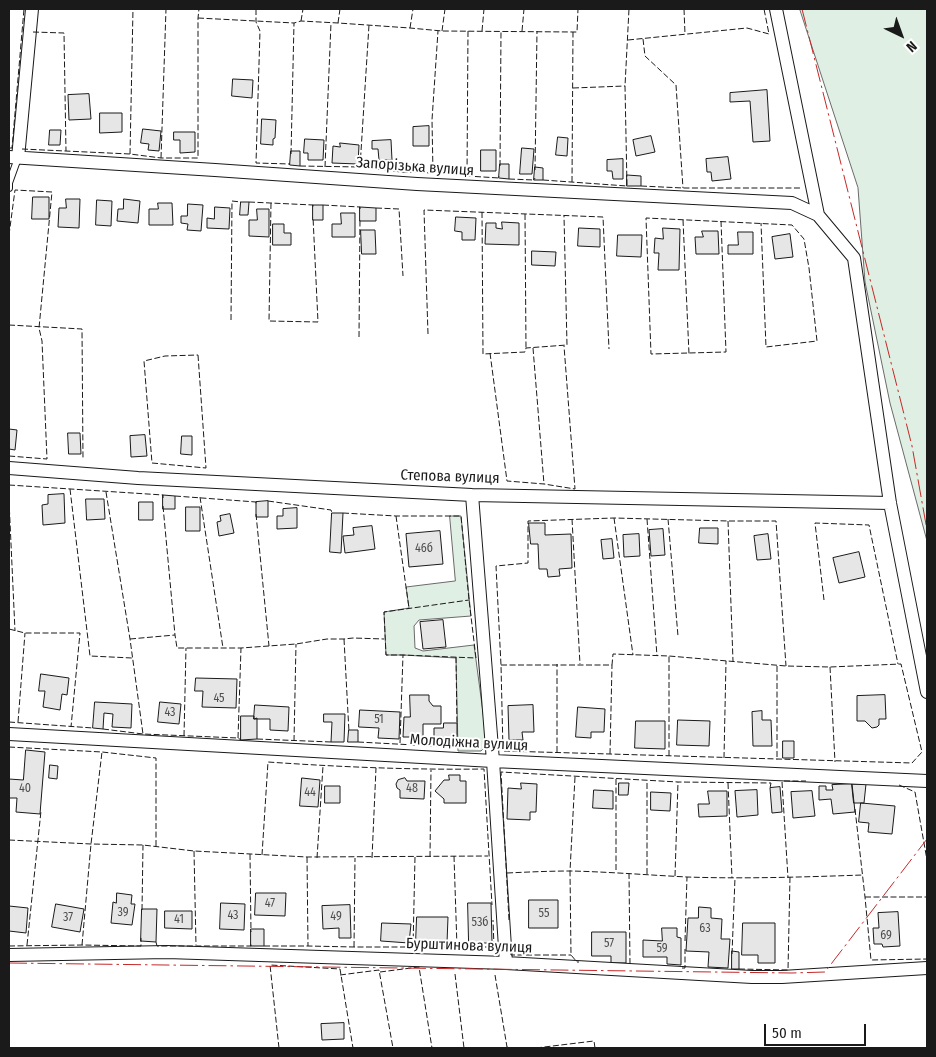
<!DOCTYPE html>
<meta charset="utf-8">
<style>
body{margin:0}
#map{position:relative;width:936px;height:1057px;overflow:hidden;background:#fff;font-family:"Fira Sans Condensed",sans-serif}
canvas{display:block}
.frame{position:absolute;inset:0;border:10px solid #1a1a1a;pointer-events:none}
.north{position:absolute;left:876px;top:10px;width:50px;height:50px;-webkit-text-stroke:4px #fff;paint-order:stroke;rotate:138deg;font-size:14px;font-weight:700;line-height:20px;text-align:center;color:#1a1a1a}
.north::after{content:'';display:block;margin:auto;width:18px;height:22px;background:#1a1a1a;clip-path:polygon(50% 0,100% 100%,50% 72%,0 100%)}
.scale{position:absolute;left:764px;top:1024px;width:102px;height:22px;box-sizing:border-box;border:2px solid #1a1a1a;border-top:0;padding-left:6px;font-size:15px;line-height:18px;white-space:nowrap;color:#1a1a1a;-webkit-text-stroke:4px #fff;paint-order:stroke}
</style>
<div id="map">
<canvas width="936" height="1057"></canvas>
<div class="frame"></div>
<div class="north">N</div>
<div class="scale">50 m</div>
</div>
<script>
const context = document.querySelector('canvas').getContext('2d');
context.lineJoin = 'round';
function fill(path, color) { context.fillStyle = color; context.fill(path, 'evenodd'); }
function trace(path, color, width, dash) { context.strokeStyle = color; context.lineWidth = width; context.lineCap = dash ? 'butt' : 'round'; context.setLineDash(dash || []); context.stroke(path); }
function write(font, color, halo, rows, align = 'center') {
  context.font = font + ' "Fira Sans Condensed",sans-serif'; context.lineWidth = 4; context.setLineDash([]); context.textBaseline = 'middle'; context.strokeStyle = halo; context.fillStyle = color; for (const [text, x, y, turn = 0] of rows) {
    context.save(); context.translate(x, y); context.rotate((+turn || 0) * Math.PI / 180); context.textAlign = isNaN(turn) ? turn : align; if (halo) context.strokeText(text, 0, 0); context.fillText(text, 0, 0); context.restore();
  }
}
const green = new Path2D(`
 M800,9h127v532l-37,-138 -25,-121 -7,-94z
 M450,516h11l10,100 -52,4 -5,6 1,22 8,3 51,-6 12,90v11l-5,5h-23l-2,-93 -53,-3h-17l-2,-43 25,-4 -3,-21 49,-6z`);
const building = new Path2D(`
 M233,79l20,1 -1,18 -20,-2z
 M767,90l3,51 -17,1 -3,-41 -20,1v-9z
 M89,94l2,25 -22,1 -1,-25z
 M100,113h22v19l-22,1z
 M262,119l14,1 -1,18 -2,1v6l-12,-1z
 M429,126v20h-16v-19z
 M143,129l18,2 -2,20 -11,-1 1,-6 -8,-1z
 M50,130h11l-1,15h-11z
 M174,132h21v20l-15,1v-13h-6z
 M651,136l4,16 -19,4 -3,-16z
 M558,137l10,1 -1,18 -11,-1z
 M305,139l19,1 -1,20h-15v-7h-4z
 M391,140l1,20h-13l-1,-11h-6v-8z
 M340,143l19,2 -1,19 -26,-1 1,-17 7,1z
 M522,148l12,1 -2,25h-12z
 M481,150h15v21h-15z
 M291,151h9v15l-10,-1z
 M728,157l3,22 -19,2 -1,-9h-4l-1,-13z
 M623,159v20h-10l-1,-8h-5v-11z
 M500,164h9v15l-10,-1z
 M535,167l8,1v12h-9z
 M627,175l14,1v10h-14z
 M33,197h16v22h-17z
 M66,199h14l-1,29 -21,-1 1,-19h7z
 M124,199l16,2 -2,22 -21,-2 1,-12h5z
 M97,200l15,1 -1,25 -15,-1z
 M241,202h8l-1,13h-8z
 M158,203h14l1,22h-24v-16h9z
 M188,204l15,1 -2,26 -14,-1 1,-6 -7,-1v-7h6z
 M313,205h10v15h-10z
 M215,207l15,1 -1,21 -22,-1v-10l7,1z
 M360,207l16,1v13h-16z
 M257,209h12v28l-20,-1v-16h8z
 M341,213h14v24h-23v-13h9z
 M456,217l20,1 -1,22h-13v-8l-7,-1z
 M502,222l17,1v22l-34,-1 1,-21h10v5l6,1z
 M273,224h11v9h7v12h-18z
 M579,228l21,1v18l-22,-1z
 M663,228l17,1 -1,41h-21l1,-17h-5l1,-15 8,1z
 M361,230h14l1,24h-14z
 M702,231h16l1,23h-23l-1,-17h8z
 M738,232h15v22h-25v-9h10z
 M790,234l3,23 -18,2 -3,-22z
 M618,235h24l-1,22 -24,-1z
 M532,251l24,1 -1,14 -23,-1z
 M9,429l8,1 -2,20 -6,-1z
 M68,433h12l1,21h-12z
 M145,435l2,21 -16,1 -1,-21z
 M182,436h10v19l-11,-1z
 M64,494l1,29 -22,2 -1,-20 6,-1v-9z
 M163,495l12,1v13h-12z
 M86,499h18l1,20 -18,1z
 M268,501v16h-12v-15z
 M139,502h14v18h-14z
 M186,507h14v24h-14z
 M297,508v20l-20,1v-13h6v-7z
 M332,513h11l-2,40 -11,-1z
 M230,514l4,19 -15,3 -2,-14 4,-1 -1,-5z
 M529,523h16v12l26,-1 1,34 -13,1 1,7 -12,1 -1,-8h-8l-1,-25h-7z
 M372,526l3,23 -30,4 -2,-17 11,-1 -1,-7z
 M700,528h18v16l-19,-1z
 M663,529l2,26 -14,1 -2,-26z
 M440,531l3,33 -34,3 -3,-33z
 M639,534l1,22 -16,1 -1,-22z
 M768,534l3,25 -14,1 -3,-24z
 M612,539l2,19 -11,1 -2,-19z
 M859,552l6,25 -26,6 -6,-25z
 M443,620l3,27 -23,2 -3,-27z
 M41,674l28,4 -2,17 -5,-1 -2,16 -17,-3 2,-16h-6z
 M196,678l41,1 -1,29 -34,-1 1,-16h-8z
 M410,695h19v6l4,5h8v18h-18v13h-20l1,-20h6z
 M885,695l1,24h-7v6l-2,2 -5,1 -7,-7h-8v-25z
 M95,702l37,2 -1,24 -19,-1 1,-13 -9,-1 -1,16 -10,-1z
 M160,702l21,2 -2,20 -21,-2z
 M255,705l34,2 -1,24 -18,-1v-11h-16z
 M533,705l1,27h-12l1,8h-14l-1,-34z
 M578,707l27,2 -1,23h-13v6l-15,-1z
 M360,710l40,2 -1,27 -21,-1 1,-10 -20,-1z
 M762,711v9h9l1,26h-19l-1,-34z
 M324,714h21l-1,28h-13l1,-20h-8z
 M241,716h13v3l3,-1v21l-16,1z
 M678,720l32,1 -1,25 -32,-1z
 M636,721h29v28l-30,-1z
 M444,723h13v22l-23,1v-18h9z
 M349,730h9v12h-10z
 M783,741h11v17h-11z
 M26,750l19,2 -5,62 -24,-2 1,-14h-8v-19l14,1z
 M50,765l8,1 -1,13 -8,-1z
 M449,775h11v6h6v22h-22v-4l-9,-8 9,-11h5z
 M302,778l18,2 -2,27 -18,-1z
 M405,778l2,3h18l-1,18 -24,-1v-8l-3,-2 -1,-4 2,-4z
 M521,783l16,1 -1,28h-6v8l-23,-1 1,-31 13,1z
 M619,783h10l-1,12h-9z
 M852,784h14l-2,19h-10z
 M852,784l3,28 -22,2 -2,-15 -12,1v-14h7v4h7l-1,-5z
 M325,786h15v17h-15z
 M780,787l2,25 -10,1 -2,-25z
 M594,790l19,1v18l-20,-1z
 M757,790l1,25 -21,2 -2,-26z
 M708,791h19v25l-28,1 -1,-13h11z
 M812,791l3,25 -22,2 -2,-26z
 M651,792l20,1 -1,18 -19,-1z
 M861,803l34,3 -3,28 -24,-2 1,-9 -10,-1z
 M117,893l15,2 -1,9h4l-3,21 -21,-2 2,-21 3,1z
 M256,893h30l-1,23 -30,-1z
 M529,900h29v28h-29z
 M221,903l24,1 -1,26 -24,-1z
 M468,903h23l1,40h-23z
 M56,904l28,5 -4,23 -28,-5z
 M350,905l1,33h-12v-10l-16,1 -1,-23z
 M9,906l19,2 -2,25 -17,-2z
 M699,907l12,1v10l11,1 -1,20h9l-2,29 -20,-1 1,-15 -23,-1 2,-33h10z
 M142,909h15l-1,33 -15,-1z
 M165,911h27v18l-27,-1z
 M898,912l2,34 -17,1 -1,-3h-8l-1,-16h6l-1,-15z
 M417,917h31l-1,26 -31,-1z
 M382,923l29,1 -2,19 -28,-2z
 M743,923h32v40h-17v-8h-16z
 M662,928h15v9l4,1v27l-14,-1v-7h-24v-17l19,1z
 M251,929h13v17h-13z
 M592,932h34v31h-15v-7h-19z
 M732,951l7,1v17h-7z
 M344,1023v16l-22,1 -1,-16z`);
const service = new Path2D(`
 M9,188v-5l9,-25`);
const minor = new Path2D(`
 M776,9l42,206 36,43 36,245 37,189
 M9,157l206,13 202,14 375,19 26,12
 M18,158l14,-149
 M9,468l129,10 334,17 418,8
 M472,495l21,266 13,202
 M9,734l484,27 434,20
 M9,955l158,-3 339,11 246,14h30l145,-9`);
const fence = new Path2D(`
 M256,9v13l4,9 -4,132 34,1
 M684,9l1,25
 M198,18l96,5
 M301,21l2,-12
 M338,23l2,-14
 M410,28l3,-19
 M442,31l3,-22
 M468,31l-1,145 32,2v-2
 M482,31l2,-22
 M522,31l2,-22
 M33,32l31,1 2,118
 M643,39l2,17 31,29 7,103
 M628,40l119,-12 22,6 -5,-25
 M573,88l52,-2
 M9,148h3l12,-139
 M22,149l108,5 31,4h37v-140l1,-9
 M130,154l3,-145
 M291,154l3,-131 7,-2 37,2 72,5 32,3 131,1h4l1,-23
 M161,158l5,-149
 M300,166l60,1 41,5 32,1 -1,-53 6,-89
 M500,166l1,-134
 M325,167l6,-144
 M360,167l9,-142
 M535,170l2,-139
 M509,179l25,1 1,-2
 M543,180l84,6 -2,-100 4,-77
 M572,182l1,-150
 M641,186l42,2h118
 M249,202l64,3v2
 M271,203l-2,118 49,1 -5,-105
 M323,205l37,2v2
 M376,208l23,1 4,67
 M482,212l1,142 42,-2 1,-4 41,-3 -3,-129
 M525,214l1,134
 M683,220l6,134
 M721,221l5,131 -75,2 -5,-136 146,7 12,14 5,29 8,73 -51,6 -5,-124
 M9,235l6,-45 37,2 -13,136 3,13 5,118 -38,-3
 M231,320l1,-119 9,1
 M9,325l73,4 1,130
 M428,334l-4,-124 179,7 6,132
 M359,337l1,-118
 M533,348l11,136
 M490,353l17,128 37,3 31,5 -11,-143
 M198,355l8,113 -54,-5 -8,-102 21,-5z
 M9,485l154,10v3
 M70,489l20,167 42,2
 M106,492l24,147 13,95
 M175,496l81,6v2
 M200,497l23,151
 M9,500l6,131
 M268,501l63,9 1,3
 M163,506l12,129
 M343,513l53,3h65l8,84 7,58 -73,-3h-17l-2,-43 85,-12
 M256,514l13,132
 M396,516l13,92
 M614,518l19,137
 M572,519l8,145
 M647,519l10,137
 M668,519l10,117
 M728,521l5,140
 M824,600l-9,-77 54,2 29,139
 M9,629l16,4h55l-9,94
 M130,639l45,-4 2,13h64l55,-4 31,-5h17l9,-1 31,1
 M344,639l5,93
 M456,657l1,68
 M501,665h111l1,-11 56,2 117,10 44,1 71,-3 21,88 -10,11 -302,-9 -107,-3 -2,-86 -5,-99 32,-3v-42l86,-3 114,3h48l10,145
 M777,666v94
 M830,667l5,95
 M9,722l84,6
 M18,722l7,-89
 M103,729l40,5 95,4 3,2
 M184,736l2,-88
 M238,738l3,-90
 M257,739l74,3
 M294,741l2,-97
 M358,742l76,4
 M400,743l3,-88
 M9,747l93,5 54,6v89
 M557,752v-88
 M610,754l2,-89
 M669,756v-100
 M724,758l2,-97
 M575,777l-5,94 1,84 6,7h2
 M616,779v93
 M784,781h22
 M782,782l6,96
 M728,783l4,95
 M899,785l16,7 12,68
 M855,809l10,88 6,63 56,-1
 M9,840l82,4 52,1 51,6 113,6 181,-1
 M194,851l2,94
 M250,854l1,78
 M262,855l6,-93c72,5 144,8 216,7l8,136
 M454,856l3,91
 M307,857l1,89
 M430,857l1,-87
 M317,858l6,-92
 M372,858l4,-90
 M507,873c22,-1 43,-2 65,-2 38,1 76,4 115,6 58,2 117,0 176,-2
 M629,873l1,92
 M647,874v-93
 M675,876l3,-94
 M865,897h62
 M142,910l1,-65
 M509,920l-8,-148 177,10 93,1 -1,5
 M685,941l2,-64
 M156,942l1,4h94v-2
 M27,945l14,-134
 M82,945l9,-101 11,-92
 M9,946l73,-1 59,1v-8
 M264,946h44l46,1h140l-1,-27
 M354,947l1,-89
 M413,948l2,-91
 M511,953v2h60
 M732,954l3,-76
 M682,968h3v-19
 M739,969l49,1 2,-93
 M380,972l39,-5 13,81
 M455,974l9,74
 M340,975l39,-5 14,78
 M495,975l12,72 2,1
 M279,1048l-9,-83 70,4 13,79
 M536,1048l58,-7 1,7`);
const power = new Path2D(`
 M802,9l110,437 15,84
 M9,963l783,10 33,-1 102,-133`);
const numberNames = [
 ["46б",424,549],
 ["45",219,699],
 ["43",170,713],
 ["51",379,720],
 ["40",25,789],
 ["48",412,789],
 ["44",310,793],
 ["47",270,904],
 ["39",123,913],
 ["55",544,914],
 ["43",233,916],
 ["49",336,917],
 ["37",68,918],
 ["41",179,920],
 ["53б",480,923],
 ["63",705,929],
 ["69",886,936],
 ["57",609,944],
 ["59",662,949]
];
const streetNames = [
 ["Запорізька вулиця",415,167,4],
 ["Степова вулиця",450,477,2],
 ["Молодіжна вулиця",469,743,3],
 ["Бурштинова вулиця",469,946,2]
];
fill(green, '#e0efe3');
trace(green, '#6a6a6a', 1);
fill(building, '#e6e6e6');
trace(building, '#1a1a1a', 1);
trace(service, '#1a1a1a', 8);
trace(minor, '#1a1a1a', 14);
trace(service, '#fff', 6);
trace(minor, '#fff', 12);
trace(fence, '#1a1a1a', 1, [6, 2.5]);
trace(power, '#c62828', 1, [18, 4, 2.5, 4]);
write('12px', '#4d4d4d', null, numberNames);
write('15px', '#1a1a1a', '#fff', streetNames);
</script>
